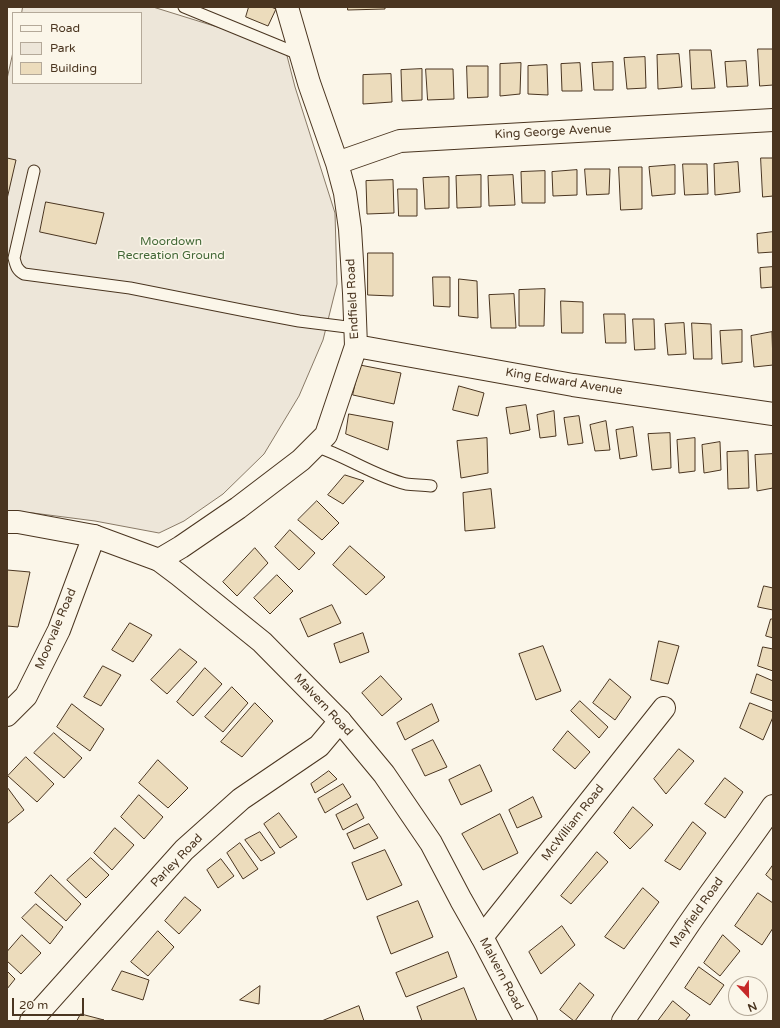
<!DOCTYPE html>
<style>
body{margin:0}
#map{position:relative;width:780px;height:1028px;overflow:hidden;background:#fbf6e9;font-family:"Varela Round",sans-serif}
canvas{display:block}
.frame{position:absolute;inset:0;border:8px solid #4a3520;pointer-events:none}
.legend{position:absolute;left:12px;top:12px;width:130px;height:72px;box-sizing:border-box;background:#fbf6e9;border:1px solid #b4a999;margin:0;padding:5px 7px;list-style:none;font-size:12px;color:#4a3520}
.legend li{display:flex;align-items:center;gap:8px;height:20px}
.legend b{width:20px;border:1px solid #b4a999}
.north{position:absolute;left:728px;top:976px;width:40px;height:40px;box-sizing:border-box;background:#fbf6e9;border:1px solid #b4a999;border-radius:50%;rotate:158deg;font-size:11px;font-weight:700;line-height:16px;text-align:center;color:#4a3520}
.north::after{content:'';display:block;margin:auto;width:14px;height:18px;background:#c62828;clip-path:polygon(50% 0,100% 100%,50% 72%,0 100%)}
.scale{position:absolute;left:12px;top:998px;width:72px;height:18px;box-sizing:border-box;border:2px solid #4a3520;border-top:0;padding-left:5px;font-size:12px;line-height:14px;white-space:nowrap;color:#4a3520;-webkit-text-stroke:3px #fbf6e9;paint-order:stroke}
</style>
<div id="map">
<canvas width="780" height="1028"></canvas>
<div class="frame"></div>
<ul class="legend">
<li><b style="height:5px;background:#fbf6e9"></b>Road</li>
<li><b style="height:11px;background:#ede6d9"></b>Park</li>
<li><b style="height:11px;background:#ecdcbc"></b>Building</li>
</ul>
<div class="north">N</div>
<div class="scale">20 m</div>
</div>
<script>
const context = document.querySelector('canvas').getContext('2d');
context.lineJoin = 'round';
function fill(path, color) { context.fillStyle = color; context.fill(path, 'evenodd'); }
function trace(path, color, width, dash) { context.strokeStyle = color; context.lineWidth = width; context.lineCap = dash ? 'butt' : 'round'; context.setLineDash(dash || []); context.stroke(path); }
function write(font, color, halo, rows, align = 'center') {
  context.font = font + ' "Varela Round",sans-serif'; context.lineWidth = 3; context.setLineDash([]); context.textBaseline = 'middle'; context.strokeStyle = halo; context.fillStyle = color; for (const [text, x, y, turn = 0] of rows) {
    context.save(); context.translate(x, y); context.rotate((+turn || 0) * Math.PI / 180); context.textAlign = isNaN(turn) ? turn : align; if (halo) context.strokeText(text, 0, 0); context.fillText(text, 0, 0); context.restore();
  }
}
const green = new Path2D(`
 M23,7h130l132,41 10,39 40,126 2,71 -14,56 -24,56 -35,58 -41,40 -39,27 -25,12 -64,-12 -62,-8 -26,-1v-433l6,-27v31h128v-70h-119z`);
const building = new Path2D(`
 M249,7h22l5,2 -8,17 -22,-9z
 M348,7h37v2l-37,1z
 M758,49h15v36l-13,1z
 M690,50h21l4,38 -23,1z
 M679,54l3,33 -24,2 -1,-34z
 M645,57l1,31 -19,1 -3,-31z
 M746,61l2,25 -21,1 -2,-25z
 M613,62v28h-19l-2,-27z
 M521,63l-1,31 -20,2v-32z
 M580,63l2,28h-20l-1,-27z
 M547,65l1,30 -20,-1v-28z
 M467,66h21v31l-20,1z
 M422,69v31l-20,1 -1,-31z
 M426,69h27l1,30 -26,1z
 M391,74l1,28 -29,2v-29z
 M7,158l9,2 -9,39z
 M761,158h12v38l-10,1z
 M738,162l2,30 -25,3 -1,-31z
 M683,164h24l1,30 -23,1z
 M675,165v29l-23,2 -3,-29z
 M619,167h23v42l-21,1z
 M585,169h25l-1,25 -22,1z
 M577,170v25l-24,1 -1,-24z
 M545,171v32h-23l-1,-31z
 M481,175v32l-24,1 -1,-32z
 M513,175l2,30 -26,1 -1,-30z
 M449,177v31l-24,1 -2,-31z
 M393,180l1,33 -27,1 -1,-33z
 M398,189h19v27h-18z
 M46,202l58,11 -8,31 -56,-12z
 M773,232v20l-15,1 -1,-19z
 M368,253h25v43l-25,-1z
 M773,267v20l-12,1 -1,-20z
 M433,277h17v30l-16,-1z
 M459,279l18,2 1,37 -19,-2z
 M545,289l-1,37h-25v-36z
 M514,294l2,34h-25l-2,-33z
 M561,301l22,1v31h-21z
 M604,314h21l1,29h-20z
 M633,319h21l1,30 -20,1z
 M684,323l2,31 -18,1 -3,-31z
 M692,323l19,1 1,35h-18z
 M742,330v32l-20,2 -2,-33z
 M772,332l1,33 -19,2 -3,-31z
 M360,365l41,8 -7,31 -41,-9z
 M459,386l25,7 -6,23 -25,-6z
 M526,405l4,25 -20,4 -4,-26z
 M554,411l2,25 -16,2 -3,-23z
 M349,414l44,8 -5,28 -42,-16z
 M579,416l4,27 -15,2 -4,-27z
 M606,421l4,29 -15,1 -5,-26z
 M633,427l4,29 -17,3 -4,-29z
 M670,433l1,35 -19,2 -4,-36z
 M487,438l1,35 -27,5 -4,-37z
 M695,438v33l-16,2 -2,-33z
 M720,442l1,28 -17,3 -2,-28z
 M748,451l1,37 -21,1 -1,-37z
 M773,454v34l-16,3 -2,-36z
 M345,475l19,6 -21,23 -15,-9z
 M491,489l4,39 -30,3 -2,-38z
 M317,501l22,22 -17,17 -24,-20z
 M290,530l25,23 -16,17 -24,-23z
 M350,546l35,31 -19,18 -33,-30z
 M255,548l13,15 -31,33 -14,-14z
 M7,570l23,2 -12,55 -11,-1z
 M277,575l16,16 -23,23 -16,-16z
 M764,586l9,2v22l-15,-3z
 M332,605l9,18 -33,14 -8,-18z
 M771,619h2v19l-7,-2z
 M130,623l22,12 -19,27 -21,-12z
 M363,633l6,19 -29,11 -6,-19z
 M659,641l20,5 -11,38 -17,-4z
 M543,646l18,45 -25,9 -17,-46z
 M763,647l10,2v22l-15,-5z
 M180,649l17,13 -30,32 -16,-14z
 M103,666l18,9 -20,31 -17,-9z
 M205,668l17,16 -29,32 -16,-14z
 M757,674l16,7v20l-22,-8z
 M381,676l21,23 -20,17 -20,-23z
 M610,679l21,18 -16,23 -22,-17z
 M232,687l16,16 -25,29 -18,-15z
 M580,701l28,26 -9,11 -28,-27z
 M255,703l18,18 -31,36 -21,-15z
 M750,703l23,9v5l-10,23 -23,-12z
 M72,704l32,25 -14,22 -33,-24z
 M432,704l7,17 -34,19 -8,-17z
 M568,731l22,21 -15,17 -22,-19z
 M54,733l28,25 -18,20 -30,-25z
 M433,740l14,27 -22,9 -13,-26z
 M679,749l15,12 -28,33 -12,-15z
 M26,757l28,27 -17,18 -29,-26z
 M158,760l30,28 -20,20 -29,-25z
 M480,765l12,26 -31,14 -12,-25z
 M329,771l8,8 -22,14 -4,-9z
 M725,778l18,14 -18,26 -20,-14z
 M343,784l8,13 -26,16 -7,-14z
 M7,787l17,23 -17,14z
 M139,795l24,22 -19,22 -23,-22z
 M533,797l9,20 -25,11 -8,-18z
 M357,804l7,14 -21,12 -7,-15z
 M633,807l20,18 -23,24 -16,-16z
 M279,813l18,24 -17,11 -16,-24z
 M500,814l18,39 -35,17 -21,-36z
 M693,822l13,11 -26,37 -15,-9z
 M369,824l9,14 -24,11 -7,-15z
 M115,828l19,17 -22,25 -18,-17z
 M260,832l15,21 -14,8 -16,-21z
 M240,843l18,26 -15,10 -16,-26z
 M385,850l17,35 -35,15 -15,-37z
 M597,852l11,10 -37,42 -10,-8z
 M91,858l18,17 -23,23 -19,-18z
 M221,859l13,17 -16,12 -11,-18z
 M773,865v16l-7,-6z
 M51,875l30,29 -15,17 -31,-28z
 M643,888l16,14 -35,47 -19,-12z
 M758,893l15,10v25l-11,17 -27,-19z
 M185,897l16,13 -22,24 -14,-13z
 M418,901l15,36 -42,17 -14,-37z
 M36,904l27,23 -13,17 -28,-26z
 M562,926l13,19 -34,29 -12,-22z
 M158,931l16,16 -26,29 -17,-14z
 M22,935l19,18 -20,21 -14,-13v-9z
 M723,935l17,16 -20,25 -16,-13z
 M448,952l9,25 -51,20 -10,-24z
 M699,967l25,18 -14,20 -25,-17z
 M7,971l8,8 -8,10z
 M122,971l27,9 -6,20 -31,-10z
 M580,983l14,12 -19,26h-1l-14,-11z
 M260,986l-1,18 -19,-4z
 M464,988l13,33h-55l-5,-14z
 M673,1001l17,14 -5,6h-27z
 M359,1006l5,15h-42z
 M81,1014l23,6 -27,1z`);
const service = new Path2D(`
 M184,7l117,48
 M34,171l-20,87c2,8 3,12 10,16l106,14 116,23 53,10 56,7
 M315,446c31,10 59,30 91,38 8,1 17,1 25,2`);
const minor = new Path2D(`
 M337,163l63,-22 373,-21
 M356,346l217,39 200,29
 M159,560l22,-13 57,-39 63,-48 25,-25 30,-89 -2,-53 -4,-64 -5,-36 -8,-30 -28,-80 -22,-76
 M7,715l19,-19 33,-66 35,-94
 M482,937l182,-229
 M31,1021l153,-171 57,-51 78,-53 21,-25
 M623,1021c21,-31 42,-62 63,-93 28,-41 59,-81 87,-122`);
const tertiary = new Path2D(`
 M7,522h11l76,14 65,24 20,15 83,67 78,79 44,53 47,69 30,57 21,37 44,84`);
const streetNames = [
 ["King George Avenue",553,132,-3],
 ["Endfield Road",353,299,-93],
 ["King Edward Avenue",564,382,9],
 ["Moorvale Road",56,629,-67],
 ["Malvern Road",323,705,47],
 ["McWilliam Road",573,823,-52],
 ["Parley Road",177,861,-46],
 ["Mayfield Road",697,913,-55],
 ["Malvern Road",501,974,62]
];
const parkNames = [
 ["Moordown",171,242],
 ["Recreation Ground",171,256]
];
fill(green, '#ede6d9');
trace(green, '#887966', 1);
fill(building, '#ecdcbc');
trace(building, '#4a3520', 1);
trace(service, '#4a3520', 13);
trace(minor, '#4a3520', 24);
trace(tertiary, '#4a3520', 24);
trace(service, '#fbf6e9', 11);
trace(minor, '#fbf6e9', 22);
trace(tertiary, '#fbf6e9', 22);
write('12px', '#4a3520', '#fbf6e9', streetNames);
write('12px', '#436837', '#fbf6e9', parkNames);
</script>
